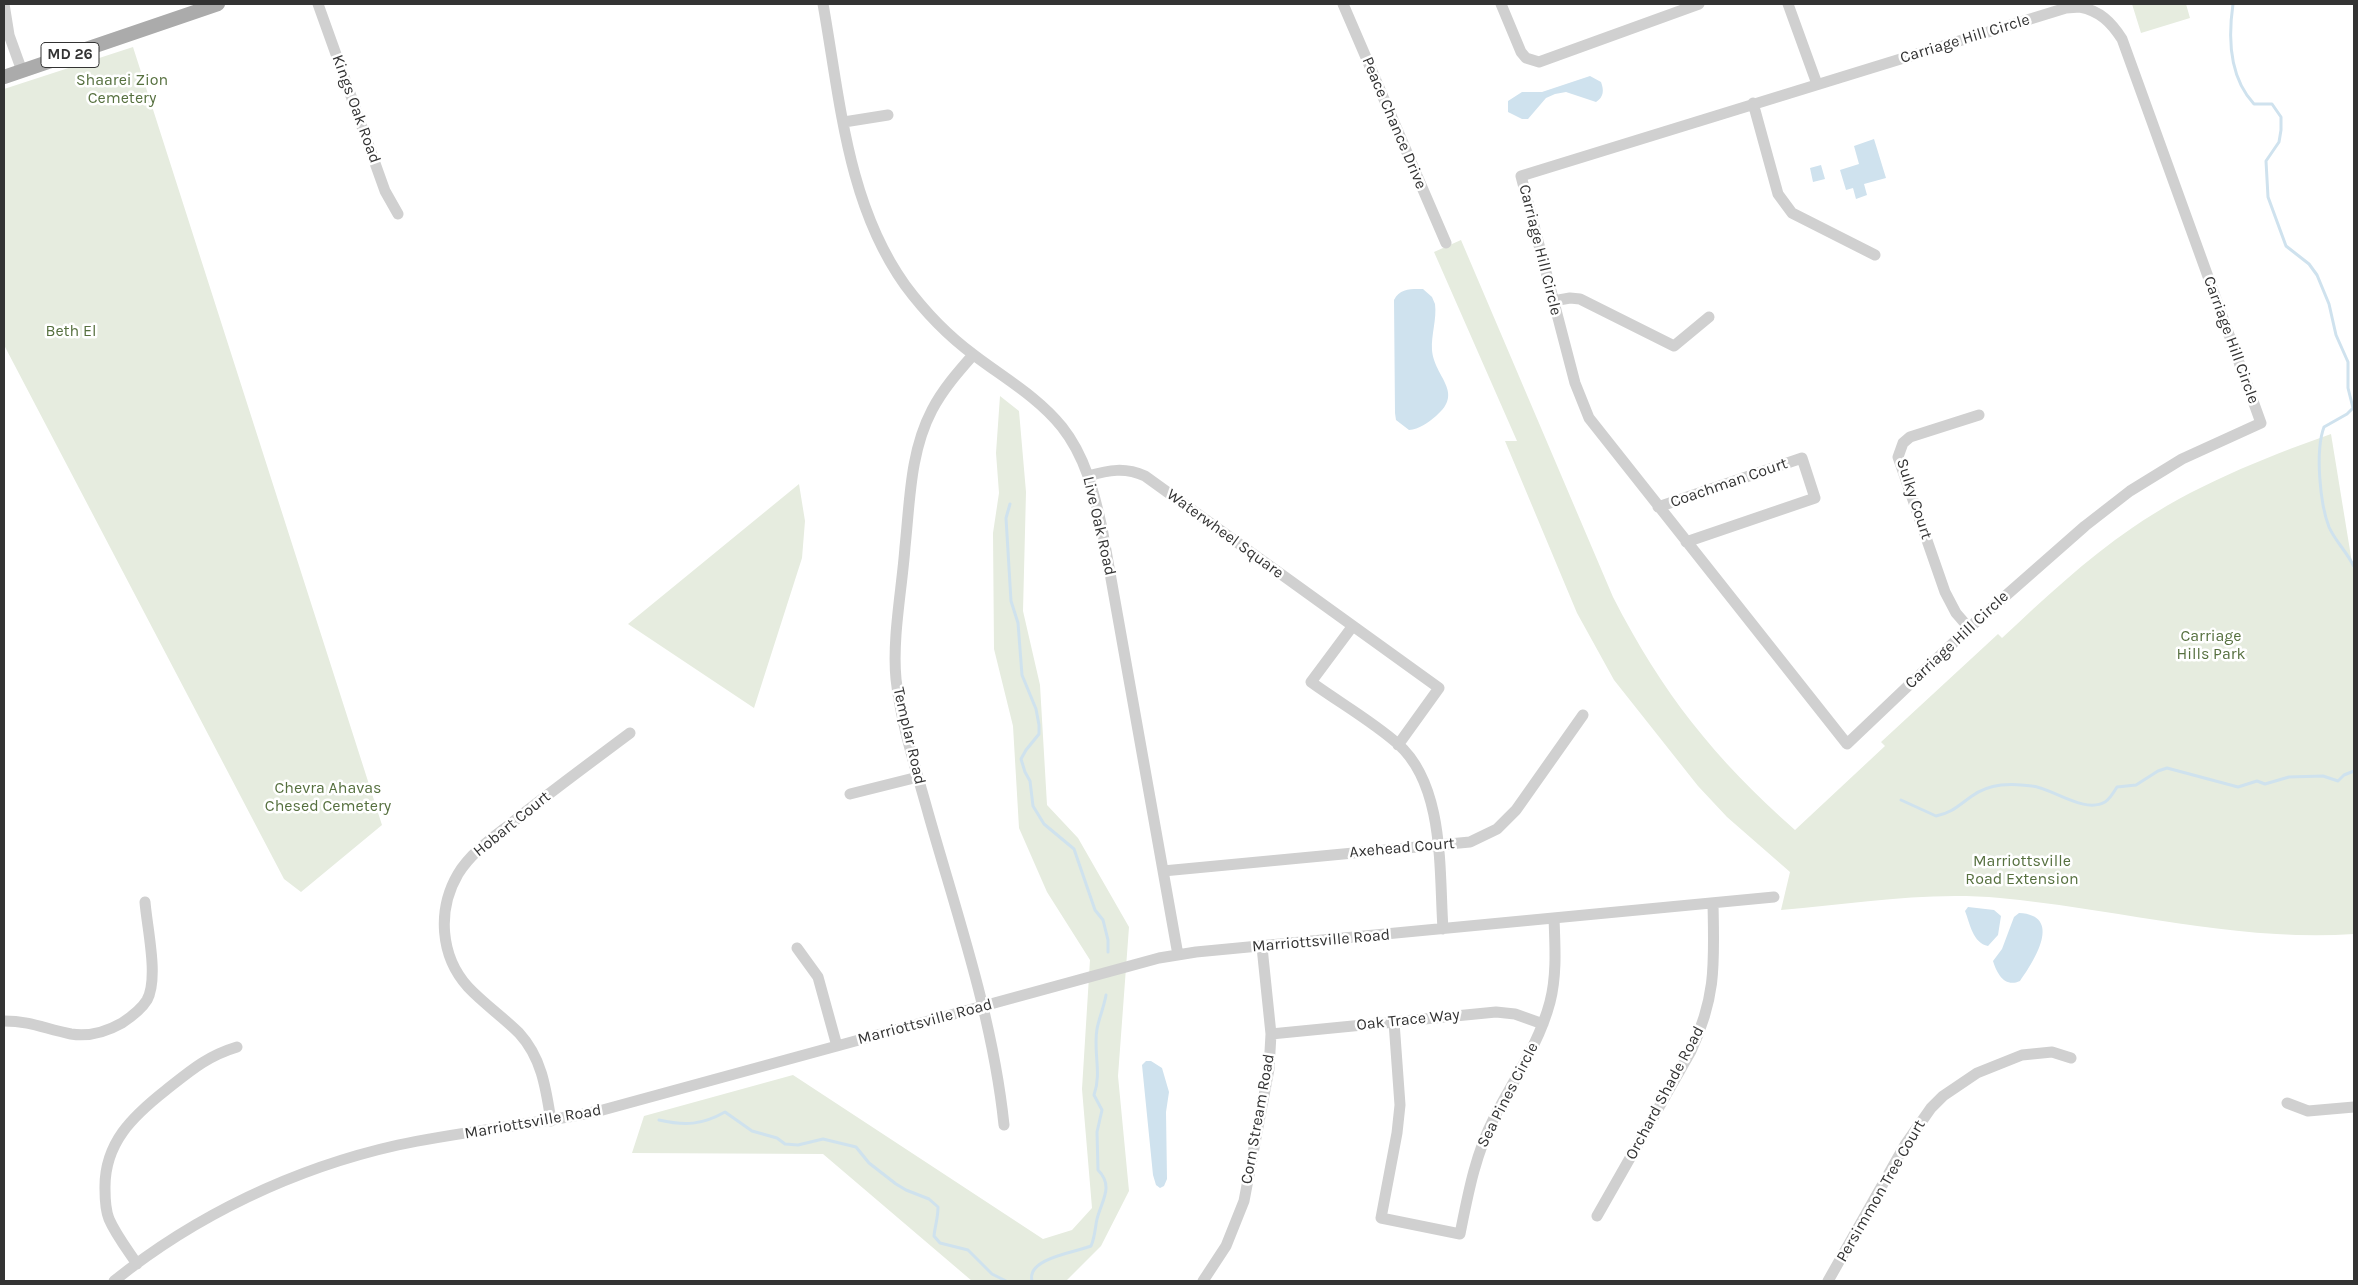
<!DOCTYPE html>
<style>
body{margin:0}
#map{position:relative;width:2358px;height:1285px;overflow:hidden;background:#fff;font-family:Karla,sans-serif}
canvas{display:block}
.frame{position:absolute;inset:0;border:5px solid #333;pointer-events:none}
</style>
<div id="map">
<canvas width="2358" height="1285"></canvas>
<div class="frame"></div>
</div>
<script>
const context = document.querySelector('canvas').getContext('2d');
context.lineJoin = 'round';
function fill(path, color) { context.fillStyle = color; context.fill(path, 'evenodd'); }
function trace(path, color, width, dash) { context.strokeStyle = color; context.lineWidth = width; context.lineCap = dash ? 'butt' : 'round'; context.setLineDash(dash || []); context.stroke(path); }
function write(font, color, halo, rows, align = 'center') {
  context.font = font + ' Karla,sans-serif'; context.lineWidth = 5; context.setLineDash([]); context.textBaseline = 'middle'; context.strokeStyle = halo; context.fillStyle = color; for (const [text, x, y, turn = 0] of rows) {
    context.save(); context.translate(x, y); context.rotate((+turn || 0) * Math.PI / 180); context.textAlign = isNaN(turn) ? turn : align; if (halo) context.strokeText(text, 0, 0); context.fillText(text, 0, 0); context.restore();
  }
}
const green = new Path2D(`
 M2132,4h54l4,14 -49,15z
 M133,47l249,778 -81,67 -17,-13 -280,-534v-256z
 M1461,240l152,357c49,96 101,161 182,233l90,-84 -4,-4 117,-108 4,4c42,-39 83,-78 130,-110 61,-42 129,-69 199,-94l23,141v359c-119,8 -236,-25 -354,-36 -74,-7 -146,6 -219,12l9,-38 -63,-55 -29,-31 -84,-106 -37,-67 -72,-172h12l-83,-189z
 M1000,396l19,15 7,81 -3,119 17,74 7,120 31,33 51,89 -11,149 11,115 -28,55 -35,35h-94l-149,-127 -191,-1 12,-37 149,-41 250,164 29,-9 20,-22 -10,-119 8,-129 -43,-68 -28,-64 -6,-102 -19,-77 -1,-116 6,-40 -3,-40z
 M799,484l6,37 -3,37 -48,150 -126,-84z`);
const water = new Path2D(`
 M1590,76l11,6c3,8 3,15 -5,20l-30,-10 -11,2 -9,4 -18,21h-6l-14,-7v-11l14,-9h20z
 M1874,139l12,39 -22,6 3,11 -11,4 -3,-11 -7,2 -6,-20 19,-6 -5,-18z
 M1821,165l4,14 -12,3 -3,-14z
 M1423,289l9,8 3,7c2,15 -4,31 -3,46 2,27 33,42 4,66 -8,7 -17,13 -27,14l-13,-10 -1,-7 -1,-113c6,-12 17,-11 29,-11z
 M1968,907l26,3 7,6 -3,19 -10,11c-15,-3 -18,-22 -23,-35z
 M2019,913c44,2 16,47 1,68 -15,7 -23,-7 -27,-20l9,-12 12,-32z
 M1146,1061h5l11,7 7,24 -3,20 1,67 -3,7 -4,2 -4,-3 -3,-10 -11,-110z`);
const stream = new Path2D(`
 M2233,4c-5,34 -4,73 21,100h18l9,13v13l-2,12 -13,19 2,36 18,49 23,18 8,11 12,29 7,31 12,27v26l5,20 -6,6 -23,13c-9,24 -4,77 5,100 6,14 19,26 25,40
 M1010,504l-4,14 5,83 7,22 4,52 14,34 3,16v9l-13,16 -5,9 4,13 5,9 3,25 11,18 30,25 21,61 8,10 5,20v12
 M1901,800l35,16c16,-3 23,-11 36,-20 18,-13 39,-13 60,-10 20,2 52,28 73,16 5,-3 9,-10 12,-15l19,-2 22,-14 9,-3 71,19 19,-6 8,3 24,-7 34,-1 15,5 6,-6 10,-4
 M659,1120c26,6 43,5 66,-8l27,19 25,7 8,6 13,1 25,-6 33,8 13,16 27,21 10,6 23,9 9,8c0,11 -3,19 -4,29l6,7 28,7 24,24 14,7
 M1032,1281c-6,-23 45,-29 59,-35 4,-9 4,-18 6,-27 5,-19 17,-33 1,-49l-1,-38 5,-22 -8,-15c8,-22 -1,-43 3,-66 2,-11 7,-22 9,-34`);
const minor = new Path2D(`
 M4,4l5,31 13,36
 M318,4l67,187 13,23
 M823,4c17,95 24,200 82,281 20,27 42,50 69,70 30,23 64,42 88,72 23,29 32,65 40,101l76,427
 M1343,4l103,239
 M1501,4l20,48 5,6 13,4 160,-58
 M1788,4l29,80
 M2080,7c20,4 31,15 42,32l139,384 -79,36 -52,32 -45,35 -116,102 -122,116 -258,-326 -14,-35 -54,-207 545,-168z
 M1753,103l25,91 14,19 83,42
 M844,122l44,-7
 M1553,301l17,-3 10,1 94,47 35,-29
 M973,355c-15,17 -30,34 -41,55 -22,42 -22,90 -27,137 -3,42 -13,91 -9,132 5,46 21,93 33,137 29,102 64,203 75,309
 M1088,476c21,-6 37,-9 57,0l294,212 -41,57
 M1658,507l144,-49 13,40 -129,44
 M1352,627l-41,55c29,21 61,39 87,62 47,42 41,127 45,185
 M1969,628l-13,-15 -11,-21 -47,-135 5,-14 7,-6 69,-22
 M850,794l68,-17
 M1163,871l307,-29 27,-13 19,-19 67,-95
 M797,948l21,29 19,69
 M4,1021c27,0 41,8 67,13 18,3 35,-2 51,-11 9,-6 19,-13 25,-23 12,-22 0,-72 -2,-98
 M1394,1022l6,83 -3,28 -16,85 79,16c8,-40 15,-79 34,-116 20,-39 45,-74 56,-116 7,-27 5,-56 4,-84
 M1271,1034l225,-22 19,2 28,10
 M2287,1103l21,8 46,-4
 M551,1121c-5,-32 -9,-63 -32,-88 -16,-16 -35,-29 -51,-46 -28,-31 -31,-77 -10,-113 12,-20 33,-35 51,-49 40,-32 81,-62 121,-92
 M1597,1216l94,-165c26,-56 23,-89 22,-148
 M137,1264c-10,-15 -21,-29 -28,-45 -4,-10 -4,-21 -4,-30 -1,-46 28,-73 61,-99 24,-19 41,-34 71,-43
 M114,1281c82,-66 181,-113 284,-136 66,-14 134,-20 201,-34l560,-153 37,-6 578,-55
 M1203,1281l23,-35 18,-45 25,-132 2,-35 -9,-87
 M1828,1281l77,-136 26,-37 12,-12 34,-23 45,-18 30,-3 19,6`);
const major = new Path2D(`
 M4,77l214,-73`);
const shields = [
 [70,55,58]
];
const shieldNames = [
 ["MD 26",70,55]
];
const streetNames = [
 ["Carriage Hill Circle",1965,39,-17],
 ["Kings Oak Road",356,109,70],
 ["Peace Chance Drive",1394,123,67],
 ["Carriage Hill Circle",1540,250,76],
 ["Carriage Hill Circle",2231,340,70],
 ["Coachman Court",1729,483,-19],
 ["Sulky Court",1914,499,72],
 ["Live Oak Road",1099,526,77],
 ["Waterwheel Square",1225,534,36],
 ["Carriage Hill Circle",1957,640,-43],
 ["Templar Road",909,736,77],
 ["Hobart Court",512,824,-39],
 ["Axehead Court",1402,848,-5],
 ["Marriottsville Road",1321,941,-5],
 ["Oak Trace Way",1408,1020,-6],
 ["Marriottsville Road",925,1022,-15],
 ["Orchard Shade Road",1665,1093,-62],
 ["Sea Pines Circle",1508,1095,-63],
 ["Corn Stream Road",1258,1119,-80],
 ["Marriottsville Road",533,1122,-10],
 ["Persimmon Tree Court",1881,1191,-60]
];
const parkNames = [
 ["Shaarei Zion",122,80],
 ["Cemetery",122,98],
 ["Beth El",71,331],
 ["Carriage",2211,636],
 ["Hills Park",2211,654],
 ["Chevra Ahavas",328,788],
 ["Chesed Cemetery",328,806],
 ["Marriottsville",2022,861],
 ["Road Extension",2022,879]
];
fill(green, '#e6ecdf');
fill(water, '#cfe2ee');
trace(stream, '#cfe2ee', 3);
trace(minor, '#d0d0d0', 11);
trace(major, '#ababab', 14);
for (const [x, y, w] of shields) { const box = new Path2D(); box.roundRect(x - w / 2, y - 12.5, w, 25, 4); context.fillStyle = '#fff'; context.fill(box); trace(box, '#333', 1); }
write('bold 15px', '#333', null, shieldNames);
write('16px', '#333', '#fff', streetNames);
write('16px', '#56703f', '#fff', parkNames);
</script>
